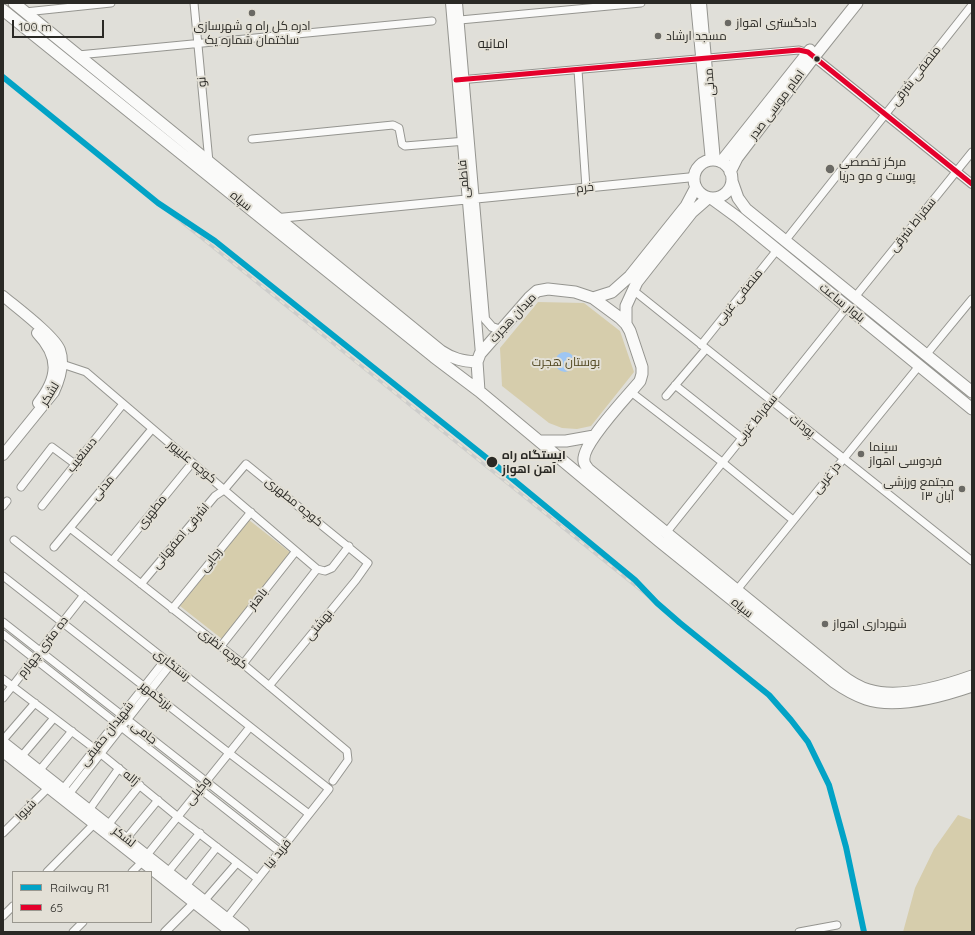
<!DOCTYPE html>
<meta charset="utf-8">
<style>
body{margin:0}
#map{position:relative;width:975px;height:935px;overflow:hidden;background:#e0dfd9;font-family:Quicksand,sans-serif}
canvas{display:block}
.frame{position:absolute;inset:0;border:4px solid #2a2925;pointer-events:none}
.legend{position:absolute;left:12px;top:871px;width:140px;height:52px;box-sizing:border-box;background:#e3e0d6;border:1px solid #99978f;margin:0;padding:5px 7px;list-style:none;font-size:12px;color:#2a2925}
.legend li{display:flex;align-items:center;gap:8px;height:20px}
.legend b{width:20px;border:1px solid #99978f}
.scale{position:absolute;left:12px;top:20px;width:92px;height:18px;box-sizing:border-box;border:2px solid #2a2925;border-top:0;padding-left:5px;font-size:12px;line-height:14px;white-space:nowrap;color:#2a2925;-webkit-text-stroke:3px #e3e0d6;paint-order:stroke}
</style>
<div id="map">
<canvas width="975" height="935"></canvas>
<div class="frame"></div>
<ul class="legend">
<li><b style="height:5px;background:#02a3c6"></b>Railway R1</li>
<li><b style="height:5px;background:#e4002b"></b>65</li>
</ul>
<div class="scale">100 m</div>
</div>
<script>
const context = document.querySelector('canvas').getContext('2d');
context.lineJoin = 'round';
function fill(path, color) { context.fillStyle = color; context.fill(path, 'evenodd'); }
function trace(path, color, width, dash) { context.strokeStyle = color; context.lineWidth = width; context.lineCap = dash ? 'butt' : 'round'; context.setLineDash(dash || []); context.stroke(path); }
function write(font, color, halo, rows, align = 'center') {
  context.font = font + ' Quicksand,Cairo,sans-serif'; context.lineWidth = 4; context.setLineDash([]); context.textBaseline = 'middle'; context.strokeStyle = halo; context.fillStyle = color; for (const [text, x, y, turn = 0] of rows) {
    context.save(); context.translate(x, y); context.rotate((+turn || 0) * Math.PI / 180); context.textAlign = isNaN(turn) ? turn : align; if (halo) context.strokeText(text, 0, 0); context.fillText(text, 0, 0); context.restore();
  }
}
const green = new Path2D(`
 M538,302l46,1 36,28 14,41 -43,54 -14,3 -15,-1 -13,-5 -47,-37 -2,-38z
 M249,520l42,33 -69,86 -42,-33z
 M958,815l14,5v112h-69l12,-44 19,-39z`);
const water = new Path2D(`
 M555 362a10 10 0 1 1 20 0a10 10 0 1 1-20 0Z`);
const minor = new Path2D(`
 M194,3l15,159
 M25,12l86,-9
 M460,20l181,-17
 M78,55l354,-34
 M578,70l8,118
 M459,80l340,-30 12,4
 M252,139l141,-14 6,3 3,16 3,2 61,-5
 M785,241l187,-236
 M633,290l339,271
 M855,297l117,-145
 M701,345l76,-95
 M926,355l46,-56
 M62,364l24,8 231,197 8,2 7,-3 17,-22
 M675,385l67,53
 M631,392l91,70 71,58
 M666,396l40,-47
 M21,487l31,-40 23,17
 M3,506l4,-5
 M42,506l81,-102
 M70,528l173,136 104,87 1,9 -15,21
 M666,533l181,-226
 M14,540l315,249 -102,129
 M54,547l98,-118
 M112,561l80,-98
 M3,576l226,177 80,61
 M141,584l74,-88 9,-6 22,-26 122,99 -12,17 -87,106
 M736,591l183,-225
 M172,609l79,-97
 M3,622l283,222
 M3,634l277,218
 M221,646l75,-95
 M243,664l74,-95
 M3,679l92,70 83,68 80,62
 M3,698l81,-103
 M3,740l32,-37
 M21,757l33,-39
 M39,771l33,-40
 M63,789l102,-129
 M69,794l102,-130
 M89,810l30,-42
 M108,825l32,-40
 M3,833l45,-45
 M126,839l32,-39
 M147,855l103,-128
 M47,872l47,-48
 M132,872l10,-10
 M168,872l32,-39
 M186,886l31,-39
 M204,901l33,-38
 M3,916l10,-10
 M73,932l10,-10
 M799,932l38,-7`);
const tertiary = new Path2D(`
 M450,3l30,351
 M458,3l27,316 7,8 9,3
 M695,3l15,158
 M702,3l14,158
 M814,57l158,127
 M279,218l415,-41
 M165,932l29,-29`);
const secondary = new Path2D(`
 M3,296c13,11 52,40 57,54 5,14 0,29 -6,42l-51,63
 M37,333c23,24 21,45 1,70
 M3,742l241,190
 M3,752l228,180`);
const primary = new Path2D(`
 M14,3l427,348c12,8 21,10 36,11
 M3,10l431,347 45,34
 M694 179a19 19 0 1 1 38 0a19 19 0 1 1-38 0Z
 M721,162l89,-112
 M730,172l7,-14 77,-101 43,-54
 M732,181l6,17 8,11 226,183
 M711,198l26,19 235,192
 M593,298l19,-6 18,-16 56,-70 10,-19
 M626,324v-18l11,-24 55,-70 16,-14
 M594,436l-28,5h-27l-60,-50 -2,-29 3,-8 49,-56 8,-7 11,-2 27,3 18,6 27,20 6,6 4,7 12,36v7l-2,7c-12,15 -59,63 -56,80 0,3 3,6 4,8l252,205c9,7 18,13 29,16 30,9 75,-4 103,-14
 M539,441l120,100 175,141c10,7 20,13 32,17 30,10 77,-3 106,-13`);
const rail = new Path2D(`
 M158,203l499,400`);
const bus1 = new Path2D(`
 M456,80l343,-30 9,2 164,132`);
const rail1 = new Path2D(`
 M3,77l155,126 57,38 278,222 142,117 22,23 23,20 89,72 22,25 17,22 21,43 17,62 18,85`);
const markers = [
 [252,13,4,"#6a6964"],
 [728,23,4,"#6a6964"],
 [658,36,4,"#6a6964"],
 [817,59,3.5,"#2a2925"],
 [830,169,5,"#6a6964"],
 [861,454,4,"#6a6964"],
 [492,462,6,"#2a2925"],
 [962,489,4,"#6a6964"],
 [825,624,4,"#6a6964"]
];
const poiNames = [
 ["دادگستری اهواز",736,23],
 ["ادره کل راه و شهرسازی",252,26,"center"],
 ["ساختمان شماره یک",252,40,"center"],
 ["مسجد ارشاد",666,36],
 ["مرکز تخصصی",839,162],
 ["پوست و مو دریا",839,176],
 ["سینما",869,447],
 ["فردوسی اهواز",869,461],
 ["مجتمع ورزشی",954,482,"right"],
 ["۱۳ آبان",954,496,"right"],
 ["شهرداری اهواز",833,624]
];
const streetNames = [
 ["منصفی شرقی",916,76,-52],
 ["نو",202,82,-95],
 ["مدنی",710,82,-95],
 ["امام موسی صدر",777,105,-53],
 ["فاطمی",464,179,-95],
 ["خرم",585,188,-6],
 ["سپاه",241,201,39],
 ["سقراط شرقی",913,225,-51],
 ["منصفی غربی",739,297,-51],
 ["بلوار ساعت",842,303,39],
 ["میدان هجرت",513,318,-47],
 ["لشکر",50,394,-59],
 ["سقراط غربی",756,420,-51],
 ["پودات",802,426,38],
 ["دستغیب",82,455,-52],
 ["کوچه علیپور",192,462,40],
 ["دز غربی",827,478,-51],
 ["مدنی",103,488,-50],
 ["کوچه مطهری",294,502,39],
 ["مطهری",152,512,-51],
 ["اشرفی اصفهانی",181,536,-50],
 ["رجایی",211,560,-51],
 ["باهنر",258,599,-52],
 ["سپاه",742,608,39],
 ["بهشتی",319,625,-51],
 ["ده متری چهارم",43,647,-52],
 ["کوچه نظری",223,649,38],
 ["رستگاری",172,665,38],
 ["بزرگمهر",156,696,38],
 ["جامی",144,733,38],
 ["شهیدان حقیقی",107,734,-52],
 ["ژاله",131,778,39],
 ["وکیلی",198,791,-51],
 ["شیوا",26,810,-46],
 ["لشکر",124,837,38],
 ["فرید نیا",278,854,-51]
];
const parkNames = [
 ["بوستان هجرت",566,362]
];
const stopNames = [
 ["ایستگاه راه",502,455],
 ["آهن اهواز",502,469]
];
const neighbourhoodNames = [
 ["امانیه",493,44]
];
fill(green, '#d6cdac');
fill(water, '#9ec6f3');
trace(minor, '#959590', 9);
trace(tertiary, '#959590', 10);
trace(secondary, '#959590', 12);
trace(primary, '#959590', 13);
trace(minor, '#fafaf9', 7);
trace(tertiary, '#fafaf9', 8);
trace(secondary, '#fafaf9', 10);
trace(primary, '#fafaf9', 11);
trace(rail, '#cdcdcb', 3.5);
trace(rail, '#e3e0d6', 2, [6]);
trace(bus1, '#e4002b', 5);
trace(rail1, '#02a3c6', 6);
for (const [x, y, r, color] of markers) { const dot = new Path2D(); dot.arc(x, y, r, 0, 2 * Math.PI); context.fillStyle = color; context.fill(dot); trace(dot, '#e3e0d6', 1.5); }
write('12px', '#2a2925', '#e3e0d6', poiNames, 'left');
write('12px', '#2a2925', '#e3e0d6', streetNames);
write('12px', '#4f451f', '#e3e0d6', parkNames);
write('bold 12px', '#2a2925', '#e3e0d6', stopNames, 'left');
write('13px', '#2a2925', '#e3e0d6', neighbourhoodNames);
</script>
